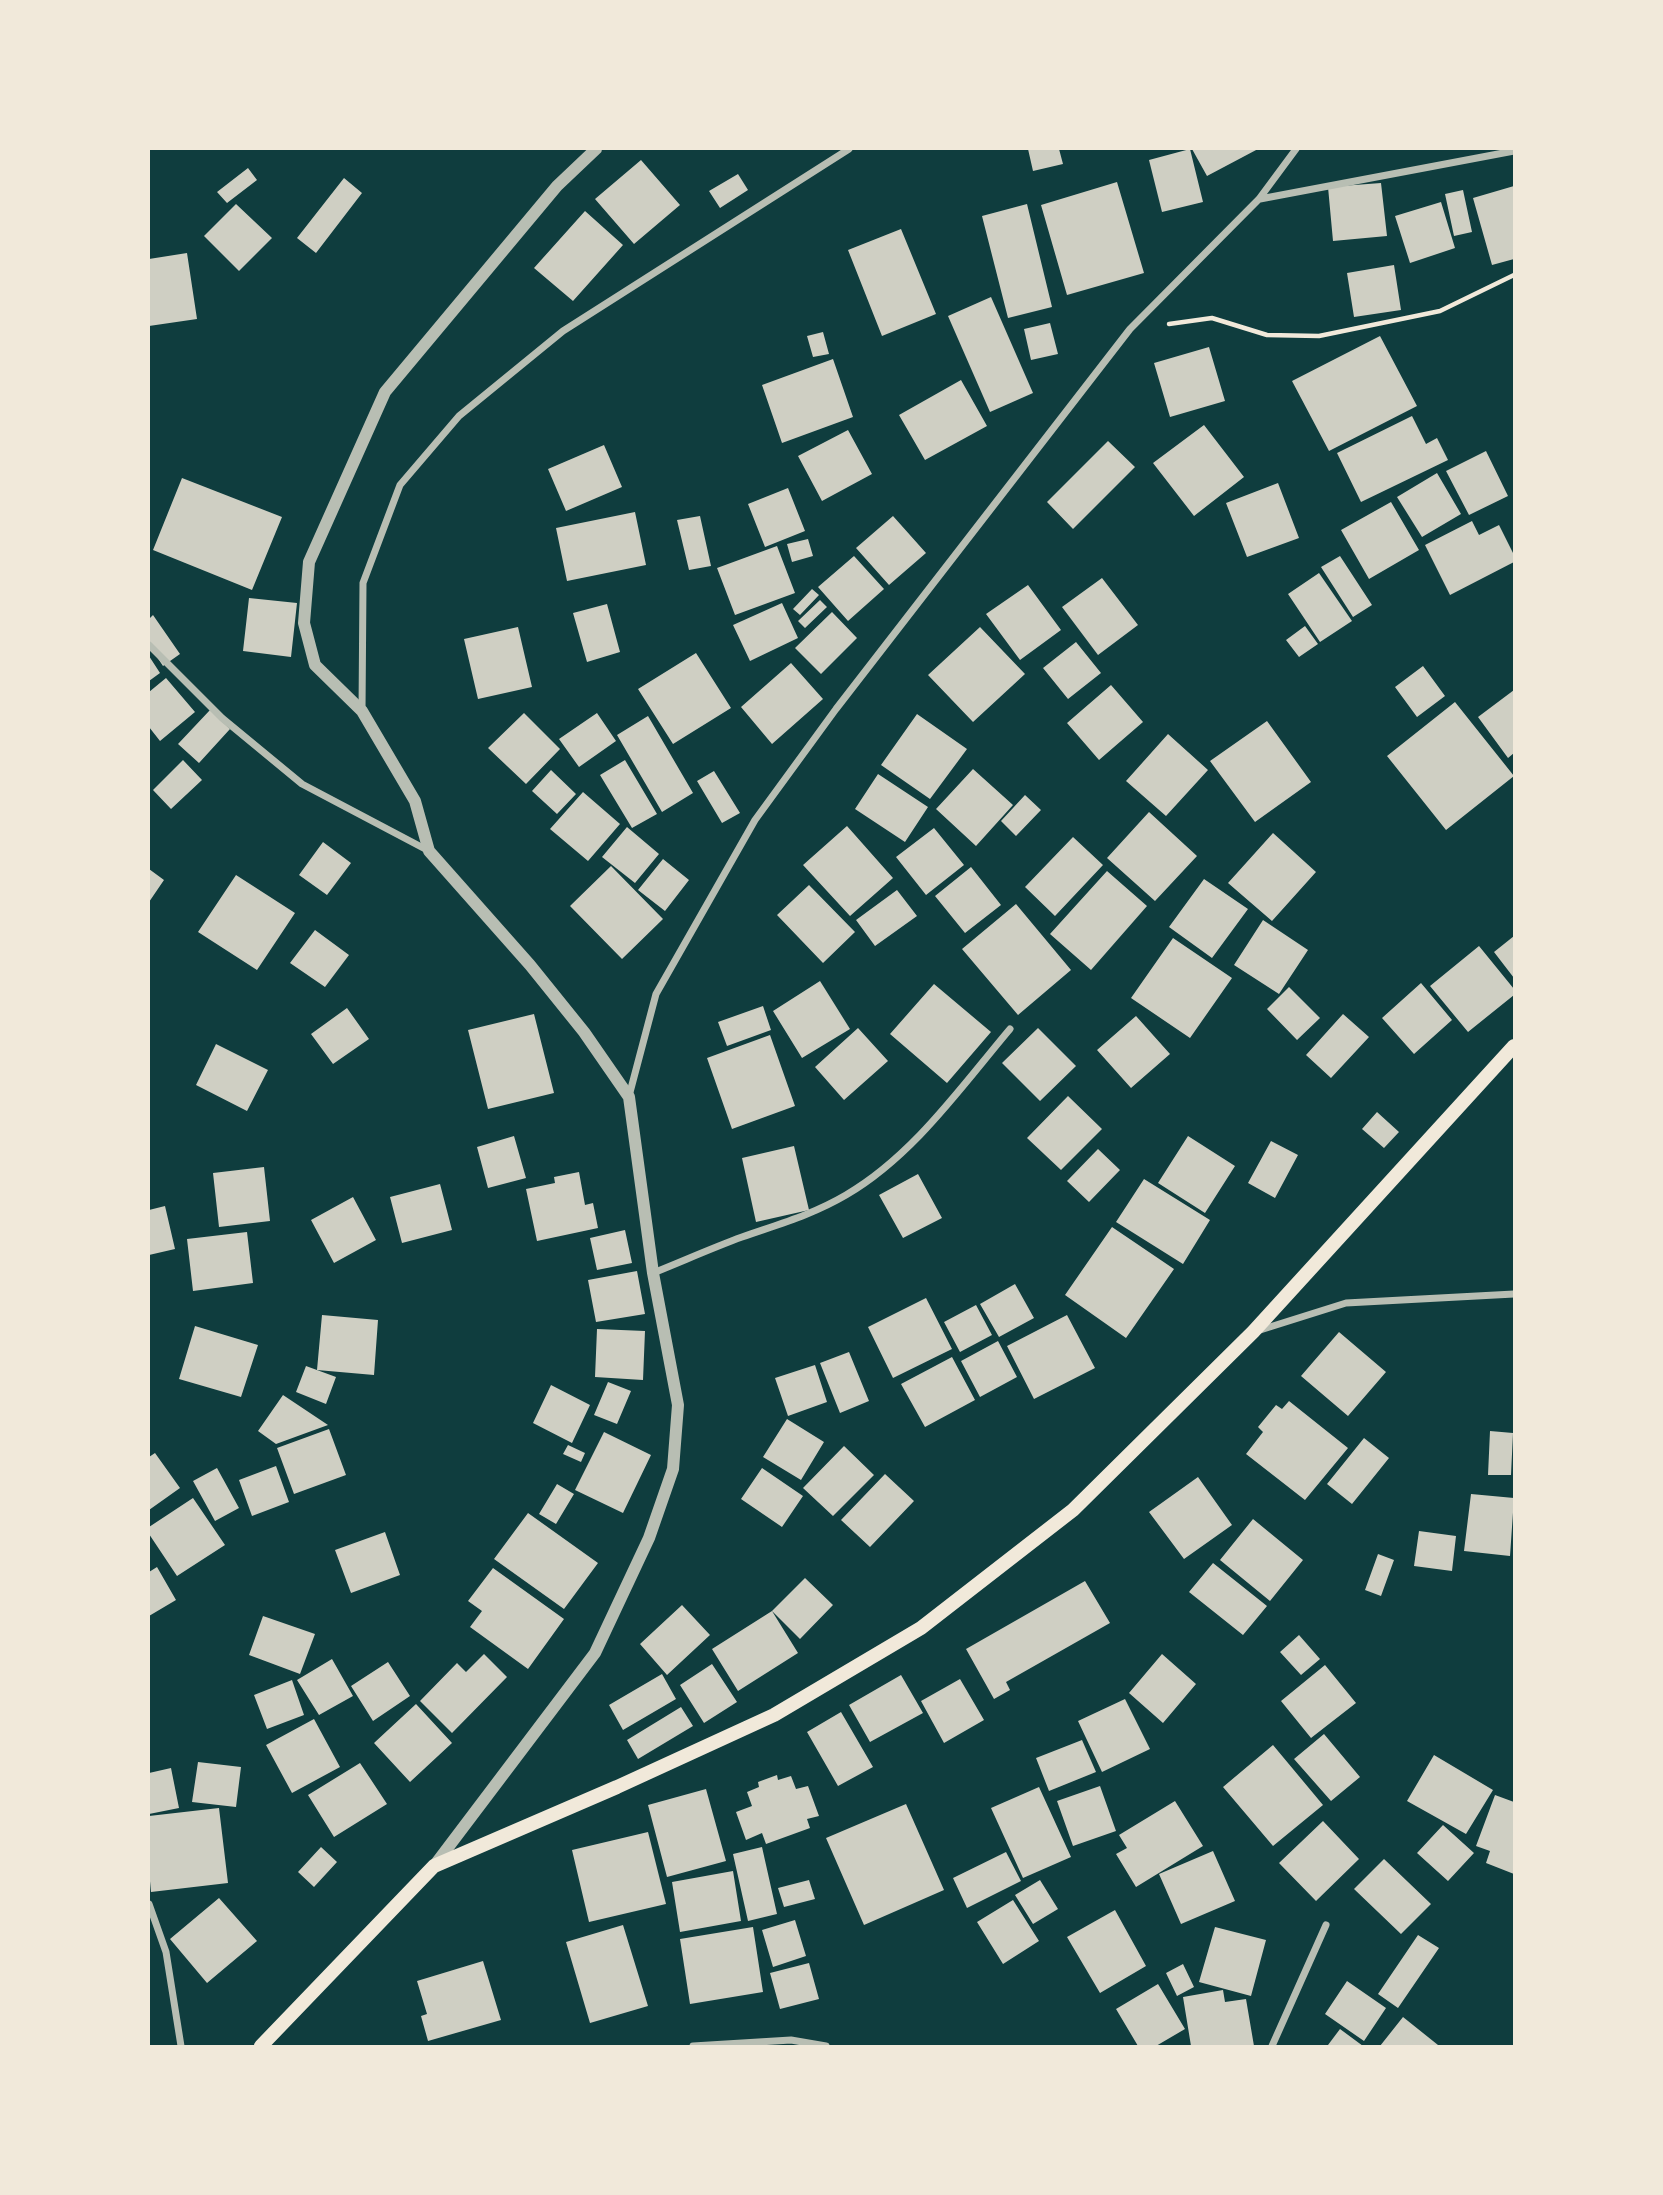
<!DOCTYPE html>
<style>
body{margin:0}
#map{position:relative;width:1663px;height:2195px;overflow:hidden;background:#0f3d3e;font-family:"Crimson Pro",serif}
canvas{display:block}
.frame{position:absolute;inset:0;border:150px solid #f1e9da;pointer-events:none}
</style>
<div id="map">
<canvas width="1663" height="2195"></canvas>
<div class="frame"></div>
</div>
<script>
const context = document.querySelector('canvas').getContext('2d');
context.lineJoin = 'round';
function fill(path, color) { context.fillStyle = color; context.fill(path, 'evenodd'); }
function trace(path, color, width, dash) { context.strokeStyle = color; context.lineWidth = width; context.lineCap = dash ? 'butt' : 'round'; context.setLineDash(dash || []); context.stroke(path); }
const building = new Path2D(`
 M1028,149h31l4,15 -30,7z
 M1190,149l13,53 -41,10 -13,-52z
 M1192,149h66l-51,27z
 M641,160l39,45 -46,39 -39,-45z
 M248,168l9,12 -30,23 -10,-11z
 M738,174l10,16 -28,18 -11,-17z
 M344,178l18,15 -46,60 -19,-15z
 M1117,182l27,91 -77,22 -26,-90z
 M1381,183l6,53 -54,5 -5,-54z
 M1514,186v73l-22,6 -19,-67z
 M1463,190l9,42 -18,4 -9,-42z
 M1441,202l14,46 -45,15 -15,-47z
 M236,204l36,34 -33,33 -35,-35z
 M1027,204l25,103 -44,11 -26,-102z
 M585,211l38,34 -50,56 -39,-33z
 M901,229l35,85 -54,22 -34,-86z
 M187,253l10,66 -48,7v-67z
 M1394,265l7,45 -47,7 -7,-44z
 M991,297l42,96 -43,19 -42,-96z
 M1050,323l8,31 -27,6 -7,-31z
 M823,332l6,22 -16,3 -6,-21z
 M1380,336l37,70 -88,45 -37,-70z
 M1209,347l16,54 -55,16 -16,-54z
 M833,359l20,58 -71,26 -20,-58z
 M961,380l26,46 -62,34 -26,-45z
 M1412,416l14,28 11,-6 11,22 -87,42 -24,-49z
 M1204,425l40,52 -50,39 -41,-53z
 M848,430l24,44 -50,27 -24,-45z
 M1108,441l27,26 -62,62 -26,-27z
 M604,445l18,42 -56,24 -18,-42z
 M1486,451l22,45 -39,19 -23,-44z
 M1437,473l24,41 -39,23 -25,-40z
 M182,478l100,39 -30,73 -99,-40z
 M1278,483l21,55 -52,19 -21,-54z
 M788,488l17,43 -40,16 -17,-43z
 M1391,502l28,48 -50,29 -28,-49z
 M635,512l11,53 -79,16 -11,-53z
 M700,516l11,50 -22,4 -12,-50z
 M893,516l33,37 -37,32 -33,-37z
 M1472,521l7,14 20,-10 15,30v7l-64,33 -25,-50z
 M808,539l5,17 -21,6 -5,-18z
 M777,546l18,47 -60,22 -18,-47z
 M854,556l30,33 -36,32 -30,-34z
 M1340,556l32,49 -19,12 -32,-50z
 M1319,573l33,48 -32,21 -32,-48z
 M1102,578l36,47 -40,30 -36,-48z
 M1028,585l33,45 -41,30 -34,-46z
 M812,589l7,6 -19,20 -7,-6z
 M249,598l48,5 -6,54 -48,-6z
 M820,600l7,7 -22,21 -7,-7z
 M782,603l16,35 -48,23 -17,-36z
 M607,604l13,48 -33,10 -14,-49z
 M832,612l25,26 -36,36 -26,-26z
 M153,615l27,39 -17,12 -14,-21v-26z
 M1305,626l13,18 -19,13 -13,-17z
 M518,627l14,60 -54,12 -14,-60z
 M980,627l45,47 -52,48 -45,-47z
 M1076,642l25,31 -33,26 -25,-31z
 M696,653l35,55 -58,36 -35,-55z
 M149,656l11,17 -11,8z
 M791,663l32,36 -51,45 -31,-37z
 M1423,666l22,30 -28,21 -22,-30z
 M166,678l29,34 -35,29 -11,-14v-35z
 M1111,685l32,37 -44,38 -32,-37z
 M1514,690v63l-6,5 -30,-41z
 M1455,702l59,74 -68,54 -59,-74z
 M210,710l20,19 -31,34 -21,-19z
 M524,713l36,36 -34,35 -38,-36z
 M597,713l19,28 -37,26 -20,-28z
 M917,714l50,35 -37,50 -49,-34z
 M648,716l45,77 -31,19 -45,-77z
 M1267,721l44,61 -56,40 -45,-61z
 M1168,734l40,36 -42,46 -40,-35z
 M183,760l19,20 -31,29 -18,-19z
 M625,760l32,54 -25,14 -32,-53z
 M973,769l40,36 -37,41 -40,-37z
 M551,770l25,24 -19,20 -25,-23z
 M714,771l26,42 -18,10 -25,-42z
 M878,774l50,33 -23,35 -50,-33z
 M583,792l37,32 -32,37 -38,-32z
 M1025,795l16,15 -25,26 -15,-15z
 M1149,812l48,44 -42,45 -48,-43z
 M847,826l46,52 -43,38 -47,-51z
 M627,827l32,27 -24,29 -33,-26z
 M934,828l30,37 -38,30 -30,-38z
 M1273,833l43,39 -44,49 -44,-38z
 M1073,837l30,28 -48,51 -30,-29z
 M323,842l28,21 -24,32 -28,-20z
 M663,859l26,21 -24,31 -27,-21z
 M611,866l52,53 -41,40 -52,-53z
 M971,867l30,38 -36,28 -30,-37z
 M149,869l15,11 -15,22z
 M1107,871l40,35 -56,64 -41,-36z
 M236,875l59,38 -38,57 -59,-38z
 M1204,879l44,30 -36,49 -43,-31z
 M809,885l46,47 -32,31 -46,-48z
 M897,890l20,26 -42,30 -19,-26z
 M1016,904l55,66 -53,45 -56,-66z
 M1263,920l45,30 -29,44 -45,-29z
 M315,930l34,25 -24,32 -35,-24z
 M1514,936v42l-20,-26z
 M1173,938l59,40 -42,60 -59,-40z
 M1479,946l35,43v6l-46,37 -38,-46z
 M820,981l30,48 -48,29 -29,-47z
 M1421,983l31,37 -38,34 -32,-36z
 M934,984l57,48 -44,51 -57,-49z
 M1289,987l31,31 -23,22 -30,-31z
 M763,1006l8,24 -44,16 -9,-24z
 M347,1008l22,31 -36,25 -22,-30z
 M534,1014l20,79 -66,16 -20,-79z
 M1343,1014l26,23 -38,41 -25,-23z
 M1136,1016l34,38 -39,34 -34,-38z
 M858,1028l30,33 -44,39 -29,-33z
 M1038,1028l38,38 -36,35 -38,-38z
 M770,1035l25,71 -63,23 -25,-71z
 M216,1044l52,26 -21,41 -51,-26z
 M1068,1096l34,33 -41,41 -34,-32z
 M1377,1112l22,20 -15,16 -22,-19z
 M514,1136l12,42 -38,10 -11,-41z
 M1188,1136l47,30 -30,47 -47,-30z
 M1271,1141l27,14 -23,43 -27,-15z
 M794,1146l15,64 -53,12 -14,-64z
 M1098,1149l22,21 -31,32 -22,-21z
 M264,1167l6,54 -51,6 -6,-54z
 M579,1172l6,33 8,-2 5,25 -61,13 -11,-52 29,-6 -1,-6z
 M918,1174l24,44 -39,20 -24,-43z
 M1144,1179l66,41 -27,44 -67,-42z
 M440,1184l12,46 -50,13 -12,-46z
 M353,1197l23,43 -42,23 -23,-43z
 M165,1206l10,43 -26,6v-45z
 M1112,1227l62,42 -48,69 -61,-43z
 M625,1230l7,33 -35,7 -7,-32z
 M247,1232l6,51 -60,8 -6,-52z
 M637,1271l8,43 -49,8 -8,-42z
 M1015,1284l19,34 -35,19 -19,-33z
 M926,1298l26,51 -59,29 -25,-51z
 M976,1305l16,30 -32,17 -16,-30z
 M322,1315l56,5 -4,55 -57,-5z
 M1067,1315l28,53 -61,31 -27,-53z
 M195,1326l63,19 -17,52 -62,-18z
 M597,1329l48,2 -2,49 -48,-3z
 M1339,1332l47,40 -38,44 -47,-40z
 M998,1341l19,36 -37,20 -19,-36z
 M849,1352l20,49 -29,12 -20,-50z
 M952,1357l23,43 -50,27 -24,-43z
 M815,1365l12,37 -39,14 -13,-38z
 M306,1366l30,11 -10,27 -30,-12z
 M608,1382l23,9 -14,33 -23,-9z
 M551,1385l39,20 -18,38 -39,-20z
 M283,1395l45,30 -52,19 -18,-13z
 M1289,1401l59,47 -43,52 -59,-46 17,-22 -5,-5 18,-22 6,4z
 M787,1419l37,23 -23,38 -38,-23z
 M329,1429l17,46 -52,19 -17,-46z
 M1490,1431l23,2 -2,42h-23z
 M604,1432l47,23 -28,58 -48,-23z
 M1364,1438l25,20 -37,46 -25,-20z
 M568,1445l17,8 -4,9 -18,-8z
 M844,1446l30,29 -41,41 -30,-28z
 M155,1453l25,35 -31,22v-53z
 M276,1466l13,36 -37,14 -13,-36z
 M217,1468l22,40 -24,13 -22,-40z
 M762,1468l41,28 -21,31 -41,-28z
 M885,1474l29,27 -44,46 -29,-27z
 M1198,1477l34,48 -48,34 -35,-47z
 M557,1484l17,10 -18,30 -17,-10z
 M1471,1494l43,4 -4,58 -46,-5z
 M193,1498l32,47 -48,31 -28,-42v-7z
 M528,1513l70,50 -34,46 -70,-50z
 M1253,1519l50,41 -33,41 -50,-41z
 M1419,1531l37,5 -4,35 -38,-5z
 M385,1532l15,43 -49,18 -16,-43z
 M1378,1554l16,6 -13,36 -16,-6z
 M1213,1563l54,43 -24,29 -54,-43z
 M157,1567l19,33 -27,16v-44z
 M493,1568l71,51 -36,50 -58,-42 12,-16 -14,-10z
 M805,1578l28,27 -33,34 -28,-28z
 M1085,1581l25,42 -104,59 4,8 -16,9 -28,-50z
 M682,1605l28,30 -43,40 -27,-31z
 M772,1611l26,42 -60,38 -26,-42z
 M263,1616l52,18 -15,40 -51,-19z
 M1299,1635l21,24 -19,16 -21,-23z
 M484,1654l23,23 -55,56 -32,-32 37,-38 9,9z
 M1162,1654l34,30 -33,39 -34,-30z
 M332,1659l21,37 -34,19 -22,-35z
 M388,1662l22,34 -37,25 -22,-35z
 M712,1664l25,38 -33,21 -24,-38z
 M1325,1665l31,38 -45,35 -30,-37z
 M662,1674l14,25 -53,31 -14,-25z
 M901,1675l22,38 -53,29 -21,-37z
 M960,1679l24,41 -40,23 -23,-42z
 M292,1680l12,35 -37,14 -13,-34z
 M1125,1699l25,50 -48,23 -24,-51z
 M416,1704l36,39 -42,39 -36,-39z
 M681,1707l12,19 -55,33 -11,-19z
 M841,1712l32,55 -35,19 -31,-54z
 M314,1719l26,48 -48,26 -26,-48z
 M1324,1734l36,43 -29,24 -37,-42z
 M1082,1740l14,32 -47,19 -13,-33z
 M1273,1745l50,60 -50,41 -50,-59z
 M1434,1755l59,35 -27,44 -59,-33z
 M198,1762l43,5 -5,40 -44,-5z
 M360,1763l27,41 -53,33 -26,-42z
 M171,1768l8,40 -30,6v-41z
 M777,1775l1,5 13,-4 5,13 12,-3 11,30 -12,3 3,9 -44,16 -4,-11 -16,7 -10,-28 16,-6 -5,-14 12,-5 -1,-5z
 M1100,1786l16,45 -43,15 -16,-45z
 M1039,1787l32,70 -48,21 -32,-70z
 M706,1789l20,72 -59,16 -19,-72z
 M1495,1795l19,7v72l-28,-11 4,-12 -14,-5z
 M1175,1801l28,45 -67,41 -20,-33 11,-6 -8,-13z
 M906,1804l38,86 -80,35 -38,-87z
 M219,1808l9,75 -77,9 -2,-22v-54z
 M1323,1821l36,38 -43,42 -37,-38z
 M1443,1825l31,28 -26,28 -31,-28z
 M648,1832l18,72 -77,18 -17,-72z
 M321,1847l16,15 -23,25 -16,-15z
 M762,1847l15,67 -29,7 -15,-67z
 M1213,1851l22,50 -54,23 -22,-50z
 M1006,1852l15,29 -54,27 -14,-30z
 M1384,1859l47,45 -30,30 -47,-45z
 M733,1871l8,50 -61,11 -8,-50z
 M809,1880l6,19 -31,8 -6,-19z
 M1040,1880l18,29 -25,15 -18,-29z
 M219,1898l38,43 -50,42 -37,-44z
 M1013,1900l26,41 -36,23 -26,-42z
 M1115,1910l31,56 -46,27 -33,-56z
 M795,1920l11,36 -33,11 -11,-37z
 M623,1925l25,81 -58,17 -24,-81z
 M753,1927l10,65 -73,12 -10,-65z
 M1215,1927l51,13 -15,56 -52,-14z
 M1418,1935l21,13 -41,60 -20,-14z
 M483,1961l18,59 -73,21 -7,-25 6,-2 -10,-33z
 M809,1963l10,36 -39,10 -10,-36z
 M1183,1964l11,23 -17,9 -11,-23z
 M1347,1981l39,27 -22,33 -39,-27z
 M1158,1984l27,45 -29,17h-18l-22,-37z
 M1223,1990l2,12 21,-3 8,47h-63l-8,-49z
 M1403,2017l35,28 -1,1h-57z
 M1340,2029l23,17h-34l-1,-1z`);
const path = new Path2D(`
 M1169,324l43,-6 55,17 52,1 121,-25 74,-36`);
const minor = new Path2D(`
 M1260,199l254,-48
 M149,645l73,73 80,66 127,67
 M362,711l1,-128 37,-98 59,-69 104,-85 286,-182
 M629,1096l27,-102 99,-174 81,-111 294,-380 129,-130 37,-50
 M653,1273c30,-12 59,-25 89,-36 37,-13 70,-22 104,-42 67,-39 115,-108 164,-166
 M1257,1331l89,-28 168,-9
 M149,1904l17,48 15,94
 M693,2046l98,-6 35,6
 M1272,2046l54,-121`);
const tertiary = new Path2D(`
 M434,1866l161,-213 54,-115 24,-69 5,-64 -25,-132 -24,-176 -45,-65 -54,-67 -101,-114 -14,-50 -53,-90 -47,-46 -11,-42 5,-61 76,-170 172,-206 39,-37`);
const secondary = new Path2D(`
 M261,2046l173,-180 183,-79 157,-72 147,-87 152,-118 180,-178 261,-286`);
fill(building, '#cfcfc3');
trace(path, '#f1e9da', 4.5);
trace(minor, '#b8beb3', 7);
trace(tertiary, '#b8beb3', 12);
trace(secondary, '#f1e9da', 14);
</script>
